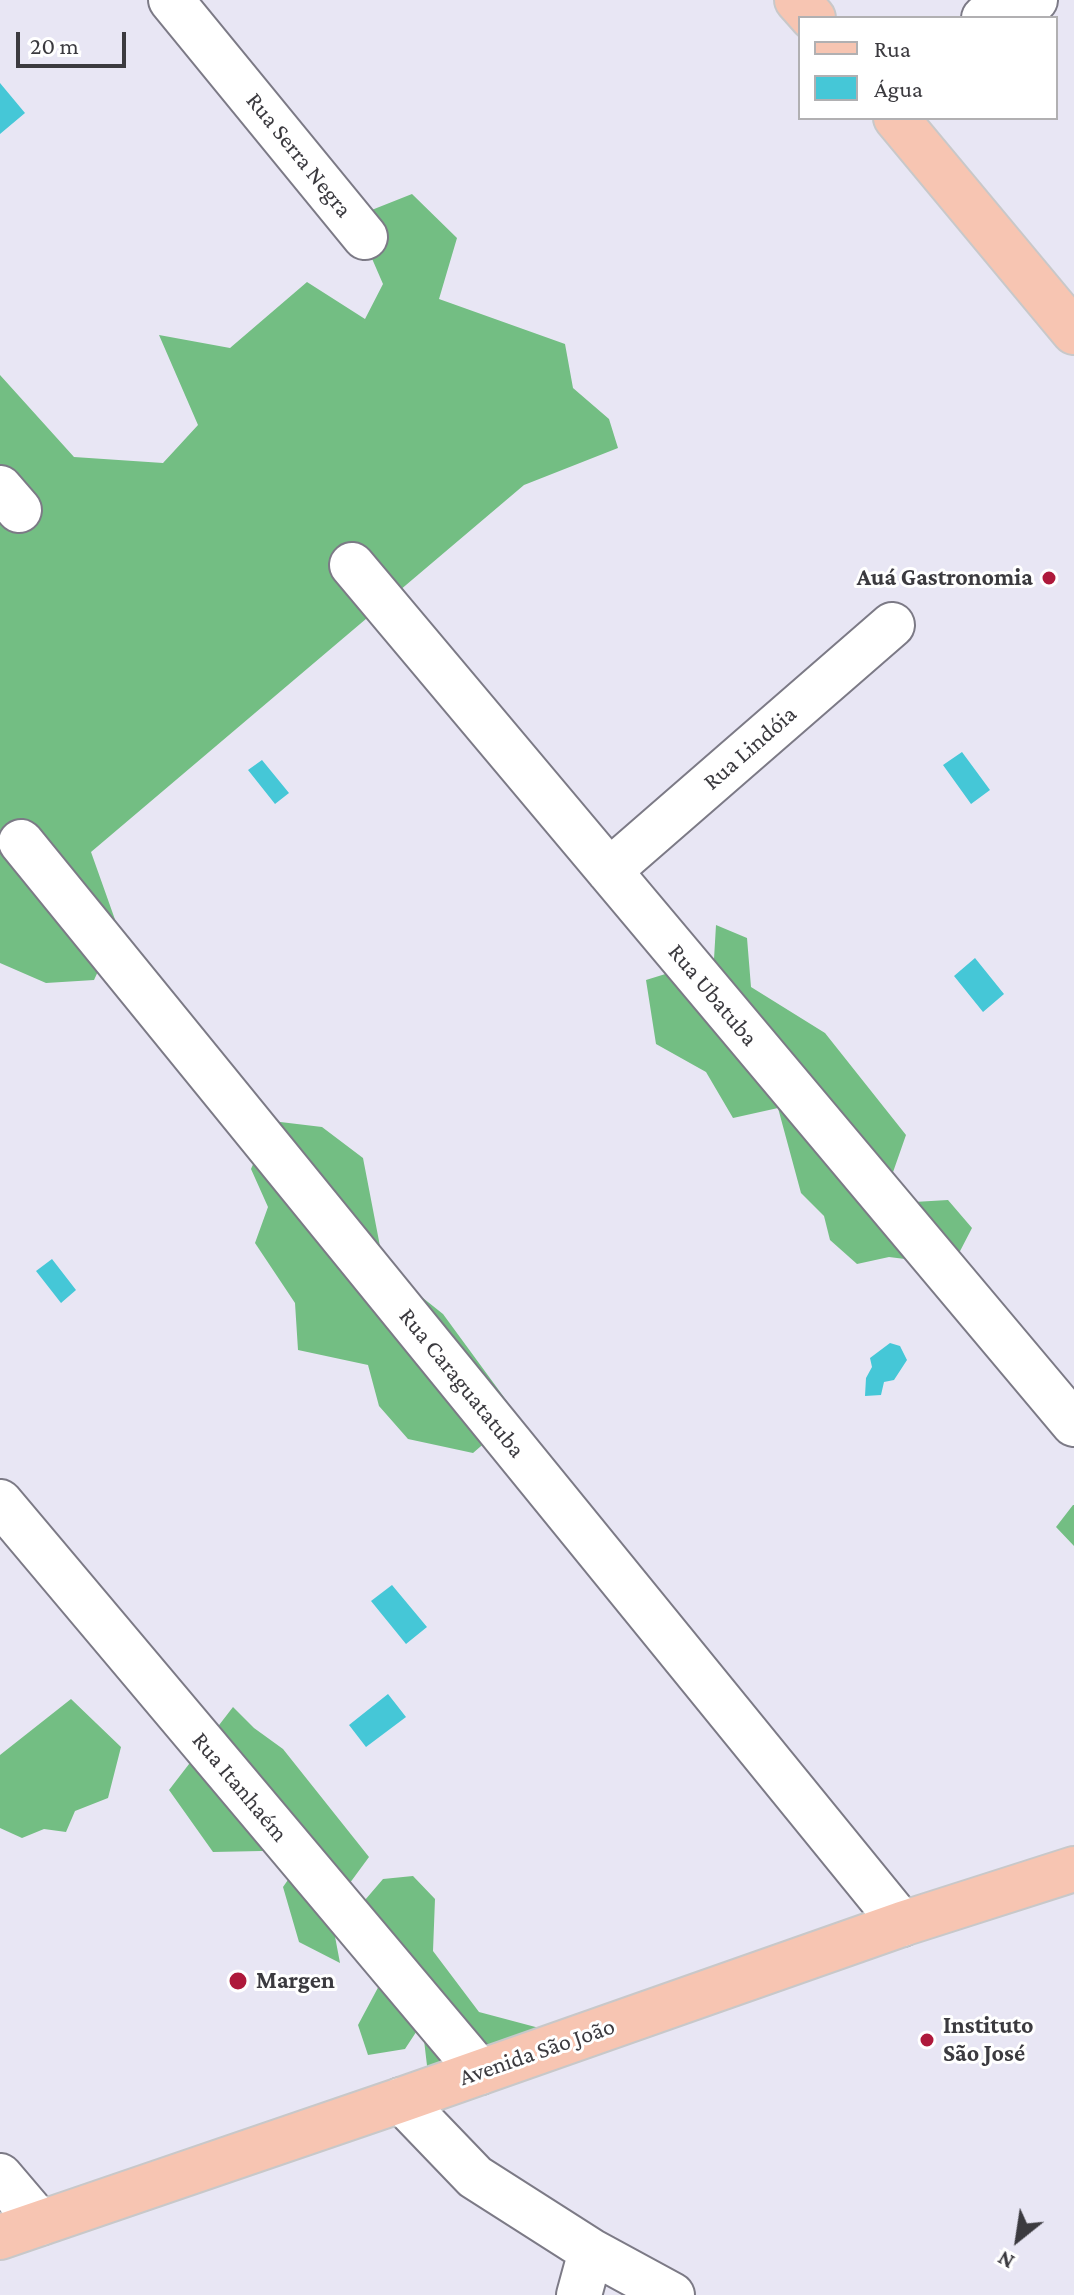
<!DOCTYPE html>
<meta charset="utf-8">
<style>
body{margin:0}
#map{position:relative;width:1074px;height:2295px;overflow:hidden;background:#e8e6f4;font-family:"Crimson Pro",serif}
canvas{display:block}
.legend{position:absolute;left:798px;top:16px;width:260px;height:104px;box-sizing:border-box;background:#fff;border:2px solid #b1b0b2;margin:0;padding:10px 14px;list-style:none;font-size:24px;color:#3b3a3f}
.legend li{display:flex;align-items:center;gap:16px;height:40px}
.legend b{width:40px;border:2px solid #b1b0b2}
.north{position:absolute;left:978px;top:2199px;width:80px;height:80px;-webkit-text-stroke:6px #fff;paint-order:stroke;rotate:210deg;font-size:22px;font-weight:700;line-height:32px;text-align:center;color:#3b3a3f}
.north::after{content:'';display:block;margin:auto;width:28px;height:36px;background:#3b3a3f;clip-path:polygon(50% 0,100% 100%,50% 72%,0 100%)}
.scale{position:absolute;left:16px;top:32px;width:110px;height:36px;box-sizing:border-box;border:4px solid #3b3a3f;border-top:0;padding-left:10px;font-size:24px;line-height:28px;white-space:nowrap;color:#3b3a3f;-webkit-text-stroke:6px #fff;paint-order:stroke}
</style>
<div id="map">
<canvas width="1074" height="2295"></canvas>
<ul class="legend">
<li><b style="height:10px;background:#f7c5b2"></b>Rua</li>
<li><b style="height:22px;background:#45c7d7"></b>Água</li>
</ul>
<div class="north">N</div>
<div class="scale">20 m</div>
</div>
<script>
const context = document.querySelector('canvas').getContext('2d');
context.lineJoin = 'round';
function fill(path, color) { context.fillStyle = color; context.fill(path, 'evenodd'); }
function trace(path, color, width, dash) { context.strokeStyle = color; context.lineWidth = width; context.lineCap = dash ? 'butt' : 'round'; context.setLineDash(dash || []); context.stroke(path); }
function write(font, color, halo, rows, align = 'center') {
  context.font = font + ' "Crimson Pro",serif'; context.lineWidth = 6; context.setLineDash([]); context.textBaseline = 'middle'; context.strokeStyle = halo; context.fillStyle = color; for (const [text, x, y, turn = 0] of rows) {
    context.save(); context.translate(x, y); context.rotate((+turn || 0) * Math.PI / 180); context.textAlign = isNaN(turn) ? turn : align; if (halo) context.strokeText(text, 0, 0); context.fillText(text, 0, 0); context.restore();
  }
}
const forest = new Path2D(`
 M412,194l45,44 -18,61 126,45 8,44 36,31 9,29 -94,37 -433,367 27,76 -24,52 -48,3 -46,-20v-588l74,82 89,6 35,-38 -39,-90 71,13 77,-66 58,37 18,-35 -29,-67z
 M716,925l31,13 4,49 74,46 81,102 -14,40 22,27 34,-2 24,28 -14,27 -12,-9 -41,13 -16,-2 -32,7 -27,-24 -6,-24 -23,-23 -23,-85 -45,10 -27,-46 -50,-28 -10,-64 68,-21z
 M272,1121l50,6 41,31 21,109 59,47 74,101 -44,38 -65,-14 -29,-33 -11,-41 -70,-15 -3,-47 -40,-60 13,-36 -17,-38z
 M1073,1505h1v41l-18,-19z
 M71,1699l50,48 -13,51 -33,13 -9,21 -22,-3 -22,9 -22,-10v-73z
 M233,1707l21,21 29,21 86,108 -39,53 10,53 -41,-21 -16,-55 26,-37 -96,2 -44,-62z
 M413,1876l22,23 -2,52 46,61 64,17 -115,45 -6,-51 -17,26 -37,6 -10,-30 23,-43 -22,-75 24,-28z`);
const water = new Path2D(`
 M0,83l25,30 -25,21z
 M962,752l28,38 -19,14 -28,-39z
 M262,760l27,33 -14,11 -27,-34z
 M975,958l29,36 -21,18 -29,-36z
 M52,1259l24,31 -15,13 -25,-32z
 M890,1343l10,3 7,14 -13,20 -10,2 -3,13 -16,1 1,-18 6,-11 -2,-9z
 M392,1585l35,42 -21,17 -35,-43z
 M388,1694l18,23 -40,30 -17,-22z`);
const minor = new Path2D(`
 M171,0l194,237
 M984,18l51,-18
 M0,488l19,22
 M352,565l722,859
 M21,842l881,1082
 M609,871l283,-246
 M0,1502l480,570
 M401,2100l74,77 116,74 81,44
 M0,2176l40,47
 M579,2295l12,-44`);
const major = new Path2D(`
 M797,0l16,18
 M896,118l178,214
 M0,2237l401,-137 501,-176 172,-55`);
const markers = [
 [1049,578,8,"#ae193b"],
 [238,1981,10,"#ae193b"],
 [927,2040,8,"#ae193b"]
];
const streetNames = [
 ["Rua Serra Negra",299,155,51],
 ["Rua Lindóia",750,748,-41],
 ["Rua Ubatuba",713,995,50],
 ["Rua Caraguatatuba",462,1383,51],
 ["Rua Itanhaém",240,1787,50],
 ["Avenida São João",537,2052,-19]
];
const poiNames = [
 ["Auá Gastronomia",1033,578,"right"],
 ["Margen",256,1981],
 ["Instituto",943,2026],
 ["São José",943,2054]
];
fill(forest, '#73be83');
fill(water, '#45c7d7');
trace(minor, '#7c7a86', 48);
trace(major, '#c8c8c9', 48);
trace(minor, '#fff', 44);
trace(major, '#f7c5b2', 44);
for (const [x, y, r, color] of markers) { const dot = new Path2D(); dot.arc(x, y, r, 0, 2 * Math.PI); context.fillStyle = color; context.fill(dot); trace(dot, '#fff', 3); }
write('24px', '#3b3a3f', '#fff', streetNames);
write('bold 24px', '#3b3a3f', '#fff', poiNames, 'left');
</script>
